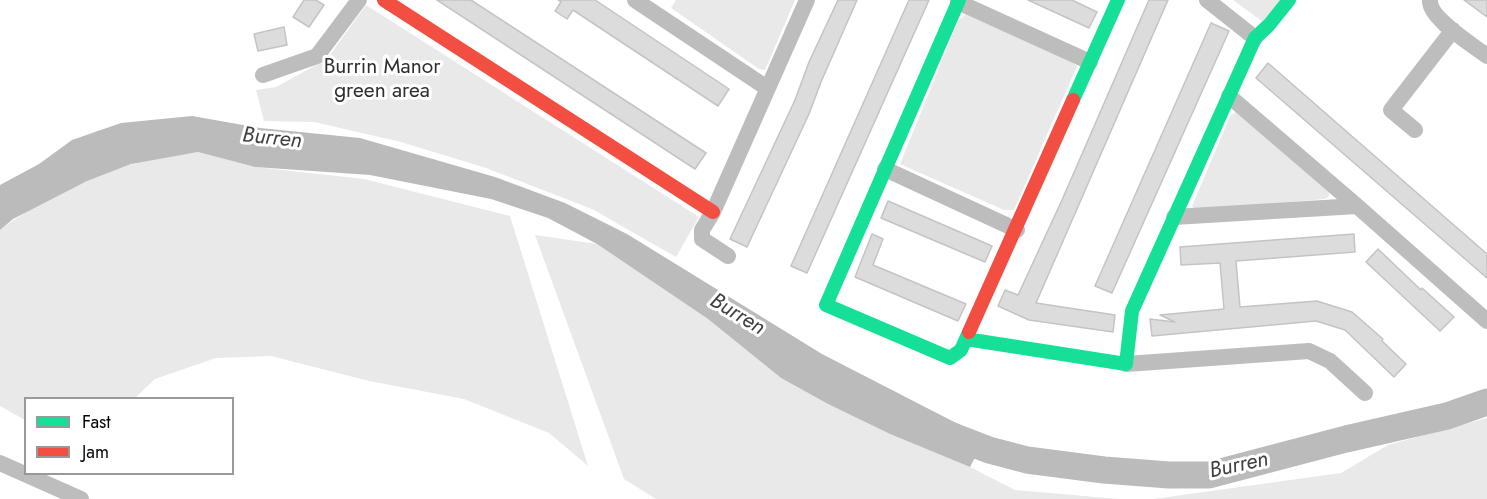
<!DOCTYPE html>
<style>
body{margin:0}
#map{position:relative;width:1487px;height:499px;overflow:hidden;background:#fff;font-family:Jost,sans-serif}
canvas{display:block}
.legend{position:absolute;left:24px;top:397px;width:210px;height:78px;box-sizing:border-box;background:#fff;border:2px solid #999;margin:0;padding:8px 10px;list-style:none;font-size:18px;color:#000}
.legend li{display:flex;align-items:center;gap:12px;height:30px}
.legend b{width:30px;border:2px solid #999}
</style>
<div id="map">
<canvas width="1487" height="499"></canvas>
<ul class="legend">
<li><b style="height:8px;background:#16e098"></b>Fast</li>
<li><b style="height:8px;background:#f24e42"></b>Jam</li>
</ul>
</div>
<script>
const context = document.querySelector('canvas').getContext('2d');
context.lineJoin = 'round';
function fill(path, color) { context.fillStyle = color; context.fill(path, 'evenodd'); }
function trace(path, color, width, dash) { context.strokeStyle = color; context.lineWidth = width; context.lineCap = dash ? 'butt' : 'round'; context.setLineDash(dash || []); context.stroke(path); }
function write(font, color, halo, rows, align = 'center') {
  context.font = font + ' Jost,sans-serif'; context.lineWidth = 6; context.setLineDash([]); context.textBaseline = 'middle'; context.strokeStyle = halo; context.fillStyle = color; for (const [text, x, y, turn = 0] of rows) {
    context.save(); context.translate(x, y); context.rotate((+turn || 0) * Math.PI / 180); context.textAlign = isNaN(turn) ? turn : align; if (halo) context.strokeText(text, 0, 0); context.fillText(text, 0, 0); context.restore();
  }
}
const green = new Path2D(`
 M676,0h119l-30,70 -6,-1 -88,-61z
 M1233,0h47l-17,22z
 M366,5l333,212 -23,40 -84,-48 -106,-41 -85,-26 -87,-20 -50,-1 -8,-31 20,-3 51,-28z
 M966,14l105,47 6,5 -63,144h-10l-104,-46 58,-143z
 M1236,112l93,80v4l-4,3 -129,11 -4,-4 38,-90z
 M198,152l57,15 109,12 146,37 78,250 -39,-33 -85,-34 -95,-18 -98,-25 -55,2 -61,21 -20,19h-109l-1,22 -25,-14v-176c32,-25 90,-53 129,-65 22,-7 47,-9 69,-13z
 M535,235l62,9 111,75 73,59 47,26 62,30 80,33 45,23 104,9h-463l-32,-20z
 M1487,418v81h-334l188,-26 47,-28z`);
const water = new Path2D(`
 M192,116l68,12 100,10 135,39 70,26 62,31 195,120 140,72 22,14 -14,27 -80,-33 -62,-30 -47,-26 -73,-59 -111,-75 -49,-26 -57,-19 -121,-24 -115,-8 -57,-15 -67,12 -44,17 -74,38 -13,11v-45l39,-21 33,-24 49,-17z`);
const river = new Path2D(`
 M945,433l44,17 38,10 77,10 65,5h40l137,-36 101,-23 40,-14`);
const building = new Path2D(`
 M304,0h12l8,5 -15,22 -16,-10z
 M437,0h34l235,153 -11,16z
 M558,0h37l134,89 -11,17 -145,-96 -6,9 -12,-8 6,-9z
 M838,0h19l-36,82 -12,32 -62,133 -17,-8 65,-139 14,-38z
 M909,0h20l-122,273 -16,-7z
 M1028,0h44l25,12 -8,16z
 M1149,0h19l-132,303 79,12 -2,17 -84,-12 -31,-14 7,-16 13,5 44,-95z
 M1464,0h23v17z
 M1211,23l18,8 -117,262 -17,-7z
 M284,27l3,18 -29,6 -4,-17z
 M1268,63l219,191v24l-231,-200z
 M888,201l104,45 -7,16 -104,-44z
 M872,234l11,5 -10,26 93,39 -8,17 -103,-44z
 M1354,234l1,18 -119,9 4,46 77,-6 35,11 31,27 -1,2 24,23 -12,13 -49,-47 -29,-9 -164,15 -2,-17 25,3 -15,-7 64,-6 -4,-46 -39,2 -1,-18z
 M1378,249l43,41 1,-2 32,29 -14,14 -74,-69z`);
const street = new Path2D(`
 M635,0l132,88
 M1207,0l48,38
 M1430,0c-2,18 43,45 57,56
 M958,2l132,60
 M263,75l54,-19 42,-56
 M1229,96l128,110 130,115
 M1415,130l-24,-20 62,-80
 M885,169l132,61
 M1174,217l183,-11
 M728,256l-26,-17v-9l11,-18 94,-212
 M1126,364l183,-13 21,10 35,32
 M0,463l81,36`);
const fast = new Path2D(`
 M959,0l-133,305 124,53 11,-8 8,-18
 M1073,100l45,-100
 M966,339l160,25 6,-53 123,-273 14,-13 20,-25`);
const jam = new Path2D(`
 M384,0l329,212
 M969,332l104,-232`);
const parkNames = [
 ["Burrin Manor",382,68],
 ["green area",382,92]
];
const waterNames = [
 ["Burren",272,139,6],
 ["Burren",737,315,31],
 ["Burren",1239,466,-12]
];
fill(green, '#e9e9e9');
fill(water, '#bbb');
trace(river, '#bbb', 27);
fill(building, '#dcdcdc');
trace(building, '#c4c4c4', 1.5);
trace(street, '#bdbdbd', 16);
trace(fast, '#16e098', 14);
trace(jam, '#f24e42', 14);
write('21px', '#2e2e2e', '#fff', parkNames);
write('italic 22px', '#3f3f3f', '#fff', waterNames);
</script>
